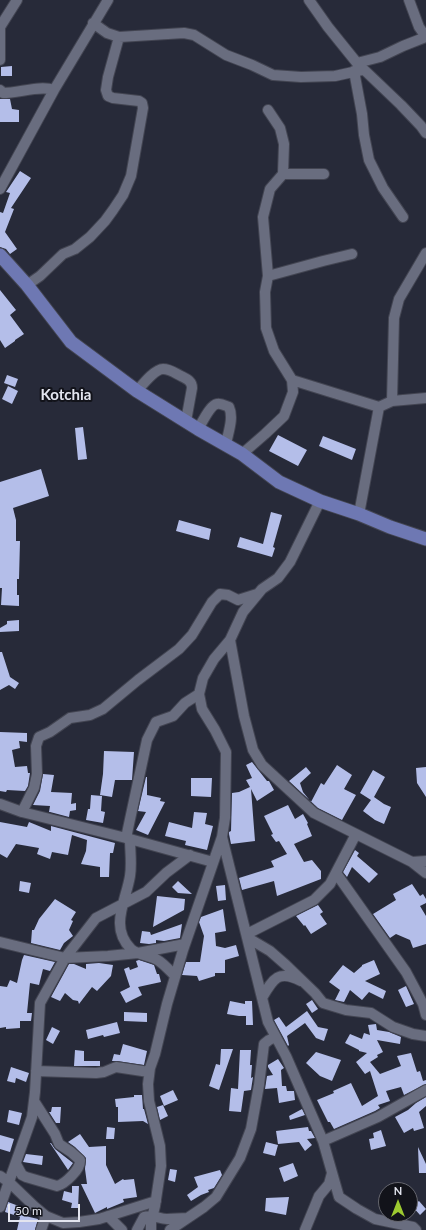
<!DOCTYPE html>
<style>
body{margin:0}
#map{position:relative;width:426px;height:1230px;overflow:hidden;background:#272a39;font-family:Lato,sans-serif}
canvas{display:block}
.north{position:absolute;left:378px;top:1182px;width:40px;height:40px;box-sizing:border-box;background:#12131a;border:1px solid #66676f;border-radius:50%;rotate:0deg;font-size:11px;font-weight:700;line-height:16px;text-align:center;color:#e3e5ef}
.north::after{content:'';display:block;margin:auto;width:14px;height:18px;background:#9dca30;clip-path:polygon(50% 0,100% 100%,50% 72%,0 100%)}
.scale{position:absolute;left:8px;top:1204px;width:72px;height:18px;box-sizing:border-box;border:2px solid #e3e5ef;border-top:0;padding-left:5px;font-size:12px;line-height:14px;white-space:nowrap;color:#e3e5ef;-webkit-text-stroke:3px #12131a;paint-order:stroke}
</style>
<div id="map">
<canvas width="426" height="1230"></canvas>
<div class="north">N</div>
<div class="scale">50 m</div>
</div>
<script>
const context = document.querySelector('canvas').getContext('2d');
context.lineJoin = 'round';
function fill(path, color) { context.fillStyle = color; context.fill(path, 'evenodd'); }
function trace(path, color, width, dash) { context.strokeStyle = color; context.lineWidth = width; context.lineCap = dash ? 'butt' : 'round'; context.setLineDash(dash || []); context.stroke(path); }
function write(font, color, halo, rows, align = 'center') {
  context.font = font + ' Lato,sans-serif'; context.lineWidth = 4; context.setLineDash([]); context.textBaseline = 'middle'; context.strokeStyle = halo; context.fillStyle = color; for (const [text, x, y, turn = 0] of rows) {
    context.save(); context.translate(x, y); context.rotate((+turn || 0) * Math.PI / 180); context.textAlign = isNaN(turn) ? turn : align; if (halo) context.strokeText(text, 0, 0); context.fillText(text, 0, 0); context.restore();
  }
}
const building = new Path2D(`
 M12,66v10h-11v-9z
 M0,99h10l2,10 7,1v12h-19z
 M20,171l11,7 -20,30 3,1 -9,23 12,17 -7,5 -4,-5 -6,-2v-35l3,1 7,-20 -4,-1z
 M0,290l16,20 -6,5 14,19 -9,6v1l-10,7 -5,-8z
 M7,375l11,4 -3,8 -11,-4z
 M8,386l10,5 -6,13 -10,-5z
 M83,427l4,32 -9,1 -3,-32z
 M278,435l29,15 -9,16 -29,-15z
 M323,436l33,13 -4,11 -33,-14z
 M41,469l8,27 -36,12 3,12v21h4l-1,38h-2v16h2v11l-18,-1 1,-17h-2v-106z
 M271,512l11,3 -9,32 2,1 -3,9 -35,-10 3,-10 23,7z
 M179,520l32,9 -2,11 -33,-9z
 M19,620v11l-19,1v-4l7,-4v-3z
 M0,652h2l8,25 9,6 -4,6 -6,-4 -9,5z
 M0,732l27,1v9l-8,-1 1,7 -8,2 3,17 12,-1 1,7h2l-2,13 -3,5 -18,-1 -1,2 -6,-1z
 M104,751l30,1 -2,28h-17l-3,17 -12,-2 3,-21z
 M252,762l15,19h2l5,9 -17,11 -6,-12 4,52 -24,3 -2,-10v-2l2,-1 1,-38 7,-1 11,-5 -4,-7 6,-2 -6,-13z
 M337,765l15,10 -8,14 12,6 -14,25 -24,-12 -29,-27 17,-14 5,6 -11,10 3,9 8,10 10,-19 3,2z
 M426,767v30l-9,-14 -1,-15z
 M373,770l12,7 -11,20 10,7 7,3 -7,17 -9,-4 -12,-9 8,-11 -11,-7z
 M43,774l11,1 -3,17 21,1 -1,11 5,-1v7l-6,1 -1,6 -19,-5h-1l1,-6 -17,-1 7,-14z
 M146,777h1v18l14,3 -1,3 5,1 -17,33 -12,-5 10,-18 -8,-1z
 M191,778h21l-1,19 -20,-1z
 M91,795l11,1 -1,15 4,1 -2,11 -17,-3 2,-11h2z
 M288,805l7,14 8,-5 5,9 -1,1 5,12 -18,8 10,18 8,-2 9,11v8l-44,17 -3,-15 -32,9 -3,-12 35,-11 -3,-6 16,-7 -8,-13 -3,1 -5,-7 2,-1 -9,-18z
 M194,812l13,1 -2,11 8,2 -6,24 -22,-5 1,-4 -21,-5 4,-14 23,6z
 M0,822l27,5 2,-5 22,9v-5l64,17 -2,10h-3l-1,24h-9v-10l-19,-3 5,-13 1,-11 -15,-5 -4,20 -16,-3 -2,7 -13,-5 2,-6 -23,-4 -9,14 -7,-4z
 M355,850l4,3 -2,3 21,18 -9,9 -17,-16 -5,10 -4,-5z
 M20,881l11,2 -2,10 -10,-2z
 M178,881l14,13 -14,-1 -6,-6z
 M412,884l8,12 3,-2 3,5v4l-6,3 6,10v28l-13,4 -3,-8 -14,-6 -6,4 -17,-24 23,-14 -3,-6z
 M225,885l1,15 -8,1 -2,-15z
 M157,896l28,3 -1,11 -31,17z
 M55,899l21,13 -5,8 2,1 -4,9 4,6 -9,7 -4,7 -29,-7 1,-13h2l5,-11z
 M318,905l5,7 -3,2 7,10 -16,10 -6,-9 -1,1 -8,-10z
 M223,909l3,22 -11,2 1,13 9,2 11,-3 3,11 -14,4v13h-10v3l-16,5 -2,-5 -15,-1 4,-13h14l4,-26 -5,-14 2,-5z
 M182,924l-2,14 -16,3 -8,-1v3l-7,1 -9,-1 2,-12 8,1 1,3z
 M24,955l31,7 -5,9 -7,-2 -4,16 -9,-2 -3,30h5l-1,8h-11v7l-14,1v-2l-6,1v-42l7,1 3,-7 7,3 5,-23z
 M139,960l15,5 3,9h2l2,8 -23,5 4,8 -16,8 -6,-11 10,-5 -6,-18 5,-2 1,3 8,-3 -2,-6z
 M374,960l6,14 -15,7 21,10 -3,8 -14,-7 -7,8 -12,-10 -6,12 -9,-2 5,-10 -11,-8 14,-17 11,8 8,-7v-1z
 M99,963l14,2 -2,11 -14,15 -5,-4 -13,17 -1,-3 -5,-1 -8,-7 -5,8 -9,-4 18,-33h5l12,5v-5z
 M406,986l8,18 -8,3 -8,-17z
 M312,1000l6,9 -6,4 -6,-9z
 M230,1001l15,3v-3h7l1,24h-7v-9h-7l-12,-2z
 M307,1011l11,16 10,2 -4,12 -8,-3 -11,-15 -18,13 2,9 -1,1 -14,-26 5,-3 7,10z
 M124,1012l23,1v9l-23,-1z
 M117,1022l3,11 -16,4 -1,-2 -15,4 -2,-9z
 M376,1024l1,6 12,2 12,5 -1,7 -23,-4 6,12 -6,3 1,2 -8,5 10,12 21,-8 -4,-10 14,-3 6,19 3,-1 3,10 3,-1v4l-22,11 -3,-8 -15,4 4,10 -12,4 2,3 -5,3 -41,18 -4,-7h-2l-11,-22 17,-7 -1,-2 18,-8 11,23 16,-10 -8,-25 -5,3 -9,-12 11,-9 -8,-2v-1l-14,-7 5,-9 12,5 2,-6 6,2 -2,-10z
 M52,1027l8,4 -7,13 -7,-4z
 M123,1044l24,7 -3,14 -27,-4h-5l2,-7 6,1z
 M221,1049h12l-14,41 -10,-4 7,-22 4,1z
 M75,1050l9,1v10h16v5h-26z
 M240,1050h11l-1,15h2l-1,13 2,-1 -2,13 -7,1 -3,21 -12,-1 2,-23 7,1z
 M316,1052l25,8 -9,21 -12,-5 -14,-13z
 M278,1059l6,9 -3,2 1,16h4l1,5h7l1,9 -16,3 -2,-15 -12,1 2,-13 6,-1 -5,-8v-2z
 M11,1067l18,6 -3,9 -10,-4 -1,5 -8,-2z
 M173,1090l5,10 -14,6 -4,-10z
 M134,1095h8l1,14h1l4,15 -5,-3 -25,1v-15h-2l-1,-8 19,-2z
 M426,1097v9l-7,6 5,16 -10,3 -1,-3 -9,5 -9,-16 13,-7 8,-7z
 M163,1105l5,11 -8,4 -3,-13z
 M52,1107h9l-1,16h-4l-7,-11h2z
 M302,1109l3,6 -15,5 -1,-4z
 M9,1110l13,3 -3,12 -12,-3z
 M107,1127l8,1 -1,11h-8z
 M308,1127l1,4h2l4,7 -8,1 5,6 -7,6 -6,-9 -21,2 -2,-13z
 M381,1130l5,16 -15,4 -2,-11 5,-1 -1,-5z
 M80,1134l9,13 17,-1v19l9,19 8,-5 1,1 10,-1 3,18 -14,2 1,3 -17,7v-2l-12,6 -14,-29h6l-2,-15 1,-11 -11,-11 -7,-5z
 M0,1135l14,4 -4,13 -10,-3z
 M266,1142l12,3 -3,11 -12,-3z
 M50,1143h1l4,6 18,14 -5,7z
 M418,1147l8,17v9h-7z
 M26,1154l17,2 -1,9 -19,-3z
 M293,1163l5,13 -14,6 -5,-14z
 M170,1169l7,1 -2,12 -7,-2z
 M220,1170l2,5 -8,13 -6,2 1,2 -8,3 -10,6 -4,-6 11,-8 -4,-10z
 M72,1186h7l-1,22h-7l1,-5 -10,-3 2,-9 8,2z
 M289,1197l-3,18 -21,-4 1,-13z
 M419,1201l7,8 -6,6 -8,-9z
 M8,1202l16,6 -3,7 17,4 -3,11h-18l3,-13 -15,-5z`);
const minor = new Path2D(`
 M309,0l19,27 29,36 44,42 20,21 5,7
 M409,0l10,27 7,10
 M93,23l14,10 12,4 65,-4 10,2 32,20 26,10 21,10 28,2 34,-1 27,-6
 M0,60v-33l17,-27
 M357,63l23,-6 23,-11 23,-9
 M354,71l8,43 2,21 5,25 14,28 20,29
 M0,90l3,3c16,0 37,-8 51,-3
 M283,174h41
 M0,189l54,-99 54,-90
 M268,276l55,-15 29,-7
 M27,285l13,-9 23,-22 12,-5 15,-12 15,-16 8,-11 10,-15 8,-19 12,-68 -1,-5 -3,-2 -26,-3 -5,-2 -2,-6 2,-13 11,-40
 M292,380l87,27
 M137,391c6,-7 18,-22 26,-22 7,0 12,4 18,7 6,3 11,5 11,12l-6,33
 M392,401l2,-83 5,-19 27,-46
 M198,429c4,-6 12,-24 19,-25 4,-1 9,2 12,3 5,11 -1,26 -3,37
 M242,454l23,-20 19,-18 9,-24 -1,-12 -18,-29 -8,-23 -1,-36 3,-16 -5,-59 7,-28 13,-15 1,-30 -4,-16 -12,-18
 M359,514l20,-107 13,-6 34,-3
 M230,640l14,76 9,34 9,15 52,48 98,49 14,11
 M0,804l22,8 108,27 83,23
 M22,812l12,-24 3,-14 -1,-28 3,-9 11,-5 20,-14 20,-3 13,-6 35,-29 41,-31 13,-14 20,-33 8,-8 8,1 10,5 19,-6
 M222,837l46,185 18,34 37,85 16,56 18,12 18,10 38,8 3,3
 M126,838l21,-98 9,-18 17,-6 12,-13 14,-9
 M130,839c0,12 2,25 0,37 -4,25 -21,51 1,73 8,7 20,6 28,12 6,4 11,10 16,15
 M412,862l14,-1
 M336,873l70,99 17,32 3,11
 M247,934l67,-34 16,-16 26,-50
 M248,938l22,13 16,14 29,28 8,10 23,7 25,3 22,14 20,7 13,2
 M0,942l65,16 43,-2 30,-3 47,-9
 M262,998c11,-19 16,-29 39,-17
 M36,1071l60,2 8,-1 12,-5 33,5
 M323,1141l55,-24 48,-27
 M16,1164l6,11 4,2 31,9c8,-2 24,-17 23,-26l-9,-8 -12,-8 -4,-10 -21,-33
 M0,1176l9,6 25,24 12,10 17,7 16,-1 20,-3 57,-18
 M0,1207l32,-90 3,-25 5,-89 25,-45 31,-40 50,-26 20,-19 24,-18
 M108,1216l14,14
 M41,1230l5,-14
 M137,1230l7,-13c9,-3 15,2 23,2 7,0 13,-1 20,-1
 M151,1230v-8l4,-16 6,-40 -1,-20 -11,-45 -1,-17 2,-16 5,-14 12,-50 16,-54 39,-113 3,-19 1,-66 -11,-22 -13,-21 -3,-15 4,-16 11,-19 16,-19 13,-28 19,-23 16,-11 12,-16 30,-61
 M170,1230l34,-23 12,-10 24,-39 11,-29 8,-44 5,-41 5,-4 7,-3
 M305,1230l14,-34 10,-12 3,-11`);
const major = new Path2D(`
 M0,255l27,30 44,57 66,49 61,38 44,25 37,28 41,19 39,13 31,13 36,12`);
const quarterNames = [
 ["Kotchia",66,395]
];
fill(building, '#b4bee9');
trace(minor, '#434552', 12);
trace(major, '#434552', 15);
trace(minor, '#696d7f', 10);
trace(major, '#6e78b3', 13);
write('bold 15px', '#e3e5ef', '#12131a', quarterNames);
</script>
